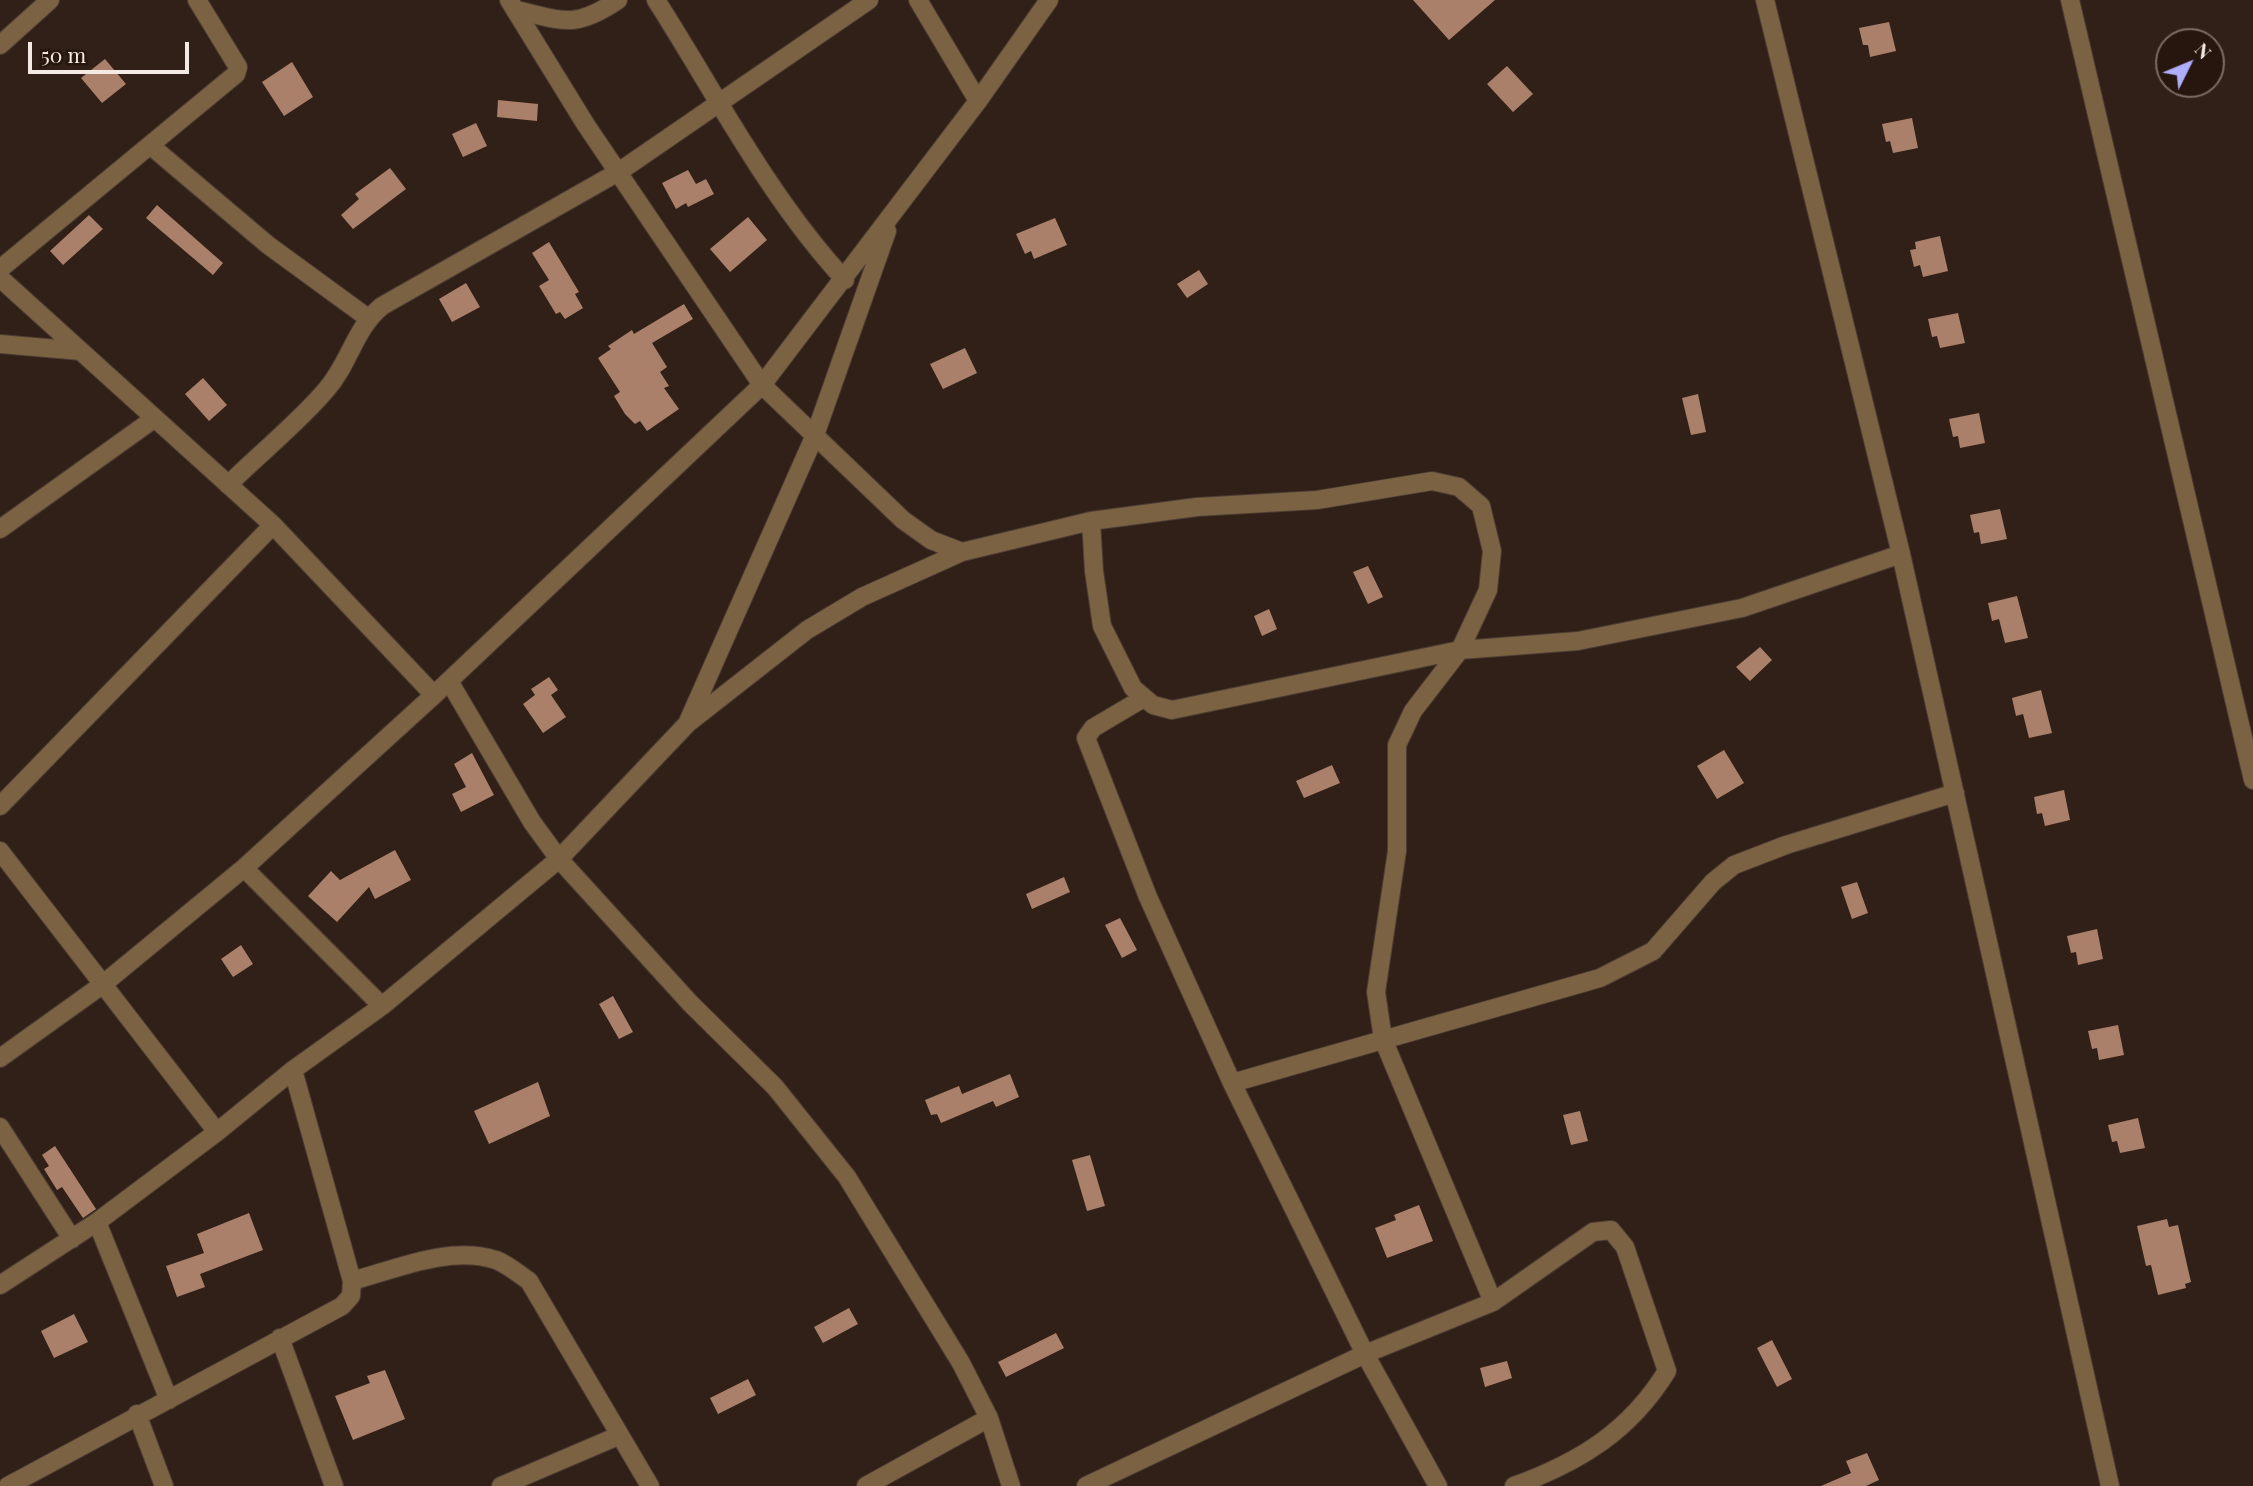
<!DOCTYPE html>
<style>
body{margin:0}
#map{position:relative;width:2253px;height:1486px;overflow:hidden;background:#312017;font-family:"Playfair Display",serif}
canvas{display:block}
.north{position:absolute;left:2155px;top:28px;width:70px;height:70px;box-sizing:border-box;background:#26160e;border:2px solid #796a63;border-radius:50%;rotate:47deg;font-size:19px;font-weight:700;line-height:28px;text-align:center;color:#f5e9e3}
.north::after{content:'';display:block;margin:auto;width:24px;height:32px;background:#aeaefa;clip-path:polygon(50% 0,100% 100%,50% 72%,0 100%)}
.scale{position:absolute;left:28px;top:42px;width:161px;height:32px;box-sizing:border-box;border:4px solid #f5e9e3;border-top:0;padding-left:9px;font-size:21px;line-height:24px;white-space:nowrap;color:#f5e9e3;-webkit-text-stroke:5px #26160e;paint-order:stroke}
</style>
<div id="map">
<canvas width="2253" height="1486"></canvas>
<div class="north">N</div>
<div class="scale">50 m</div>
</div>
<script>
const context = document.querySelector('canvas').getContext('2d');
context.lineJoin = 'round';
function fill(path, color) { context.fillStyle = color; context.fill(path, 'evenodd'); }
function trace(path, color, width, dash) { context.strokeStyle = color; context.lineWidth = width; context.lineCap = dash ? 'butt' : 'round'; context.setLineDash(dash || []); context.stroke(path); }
const building = new Path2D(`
 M1413,0h82l-46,40z
 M1889,22l7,29 -26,6 -2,-12h-5l-4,-17z
 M105,59l21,25 -24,19 -21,-25z
 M292,62l21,35 -29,19 -22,-34z
 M1507,66l26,28 -20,18 -26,-28z
 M498,100l40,4 -1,17 -40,-4z
 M1912,118l6,30 -25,5 -3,-12 -4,1 -4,-18z
 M476,123l11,23 -24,11 -11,-23z
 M390,168l16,21 -53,40 -12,-14 18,-16 -4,-5z
 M688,170l8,14 10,-5 8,15 -26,13 -2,-4 -10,6 -14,-26z
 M157,205l66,58 -10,12 -67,-57z
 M89,215l14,14 -40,36 -13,-14z
 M748,217l19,23 -37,32 -20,-23z
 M1055,218l12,27 -33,14 -3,-8 -6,3 -9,-20z
 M1940,236l8,35 -25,6 -3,-12 -6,2 -4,-17 6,-1 -1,-7z
 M549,242l30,50 -4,2 8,14 -18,11 -5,-7 -4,2 -17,-28 10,-6 -17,-27z
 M1199,270l9,14 -21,14 -10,-14z
 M466,283l14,24 -28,15 -13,-23z
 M684,304l9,15 -41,24 15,24 -7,5 9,14 -5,2 15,21 -32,22 -7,-10 -5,3 -10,-10 -11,-18 6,-4 -22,-34 13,-9 -3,-3 24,-16 2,4z
 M1958,313l7,30 -25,5 -3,-12 -5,1 -4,-18z
 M965,348l12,25 -34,16 -13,-25z
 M203,378l24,27 -18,16 -24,-27z
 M1698,394l8,38 -15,3 -9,-37z
 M1979,413l6,30 -25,5 -2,-12 -5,1 -4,-18z
 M2000,509l7,30 -26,5 -2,-12 -5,1 -4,-18z
 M1368,566l15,31 -15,7 -15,-32z
 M2017,596l11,42 -23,5 -6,-24 -7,2 -4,-18z
 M1269,609l8,20 -15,7 -8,-20z
 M1760,647l12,13 -22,21 -14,-14z
 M549,677l9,13 -7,5 15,22 -23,16 -20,-29 12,-9 -4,-6z
 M2041,690l11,43 -23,5 -6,-24 -7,2 -4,-18z
 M1724,750l20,33 -27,16 -20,-33z
 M472,753l22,42 -33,17 -9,-18 14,-7 -12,-23z
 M1332,765l8,18 -36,15 -8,-17z
 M2064,790l6,30 -25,6 -3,-13 -5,1 -3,-17z
 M395,850l16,30 -36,19 -6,-12 -32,35 -29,-26 23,-25 9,9z
 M1064,877l6,15 -38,17 -6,-15z
 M1857,882l11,31 -16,6 -11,-32z
 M1120,918l17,32 -15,8 -17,-33z
 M2097,929l6,30 -25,6 -2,-13 -5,1 -4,-17z
 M241,945l12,19 -20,13 -12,-18z
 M613,996l20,36 -14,7 -20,-35z
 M2118,1025l6,30 -25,5 -2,-12 -5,1 -4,-18z
 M1010,1074l9,23 -23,10 -3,-6 -52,22 -4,-9 -6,1 -6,-15 34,-14 3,8z
 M538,1082l12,34 -61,28 -15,-33z
 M1580,1111l8,30 -17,4 -8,-30z
 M2138,1118l7,30 -25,5 -3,-12 -5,1 -4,-17z
 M55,1146l41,63 -13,9 -21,-31 -5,3 -13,-21 5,-3 -7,-11z
 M1090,1155l15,51 -18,5 -15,-51z
 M1419,1205l14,36 -46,17 -12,-30 21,-8 -2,-5z
 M249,1213l14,37 -63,24 5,13 -28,10 -11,-31 38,-13 -7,-19z
 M2167,1219l2,8 9,-2 13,57 -6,2 1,4 -28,7 -7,-30 -5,1 -9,-40z
 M849,1308l9,16 -35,19 -9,-16z
 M74,1314l14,28 -34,16 -13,-27z
 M1056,1333l8,15 -58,29 -8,-15z
 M1772,1340l20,39 -15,8 -20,-39z
 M1507,1361l5,17 -27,9 -5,-19z
 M385,1370l20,49 -52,21 -18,-44 35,-13 -3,-7z
 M748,1379l8,16 -38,19 -8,-16z
 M1867,1453l12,27 -13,6h-45l30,-13 -5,-12z`);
const minor = new Path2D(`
 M509,0l77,125 176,260 141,135 28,20 31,12
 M656,0c60,94 113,198 189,280
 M918,0l60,101
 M1765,0l136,554 209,932
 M2070,0l183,780
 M516,10c48,11 59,19 102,-10
 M0,45l50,-45
 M151,146l117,99 100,73
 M0,269l236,-195 2,-7 -41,-67
 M0,278l273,247 161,170
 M0,344l81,7
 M228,485c32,-32 69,-61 98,-95 24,-27 28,-61 56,-84l238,-135 249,-171
 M1091,521l3,50 8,55 31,62 20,17 19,5 288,-60 118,-9 164,-33 159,-54
 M0,529l155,-111
 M449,681l83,141 27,37 131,144 85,84 72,90 114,186 28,55 22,68
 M1142,699l-49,29 -7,10 62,159 84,186 133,271 73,132
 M687,724l120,-94 55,-33 100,-45 129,-31 106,-14 120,-7 115,-19 27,6 22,19 11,45 -4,39 -28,60 -47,61 -16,34v106l-21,141 7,47 110,263
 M0,806l273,-281
 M0,851l217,281
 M244,868l138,138
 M0,1058l102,-73 142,-117 190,-173 328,-310 216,-284 71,-101
 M1232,1083l368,-105 53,-27 60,-69 21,-17 52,-20 169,-52
 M0,1127l72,112
 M97,1222l72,178
 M352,1281c44,-12 98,-36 144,-21 11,4 23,14 33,21l121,205
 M0,1285l97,-63 120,-90 76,-62 89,-64 177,-147 128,-135 128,-289 72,-204
 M280,1338l54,148
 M137,1414l27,72
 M8,1486l334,-180 9,-10 1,-15 -59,-211
 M501,1486l117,-50
 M866,1486l123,-68
 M1086,1486l279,-132 128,-52 100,-70 18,-2 14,17 42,124c-37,60 -87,91 -153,115`);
fill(building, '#ab806a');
trace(minor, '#4c3c34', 20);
trace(minor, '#7a6243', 18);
</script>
